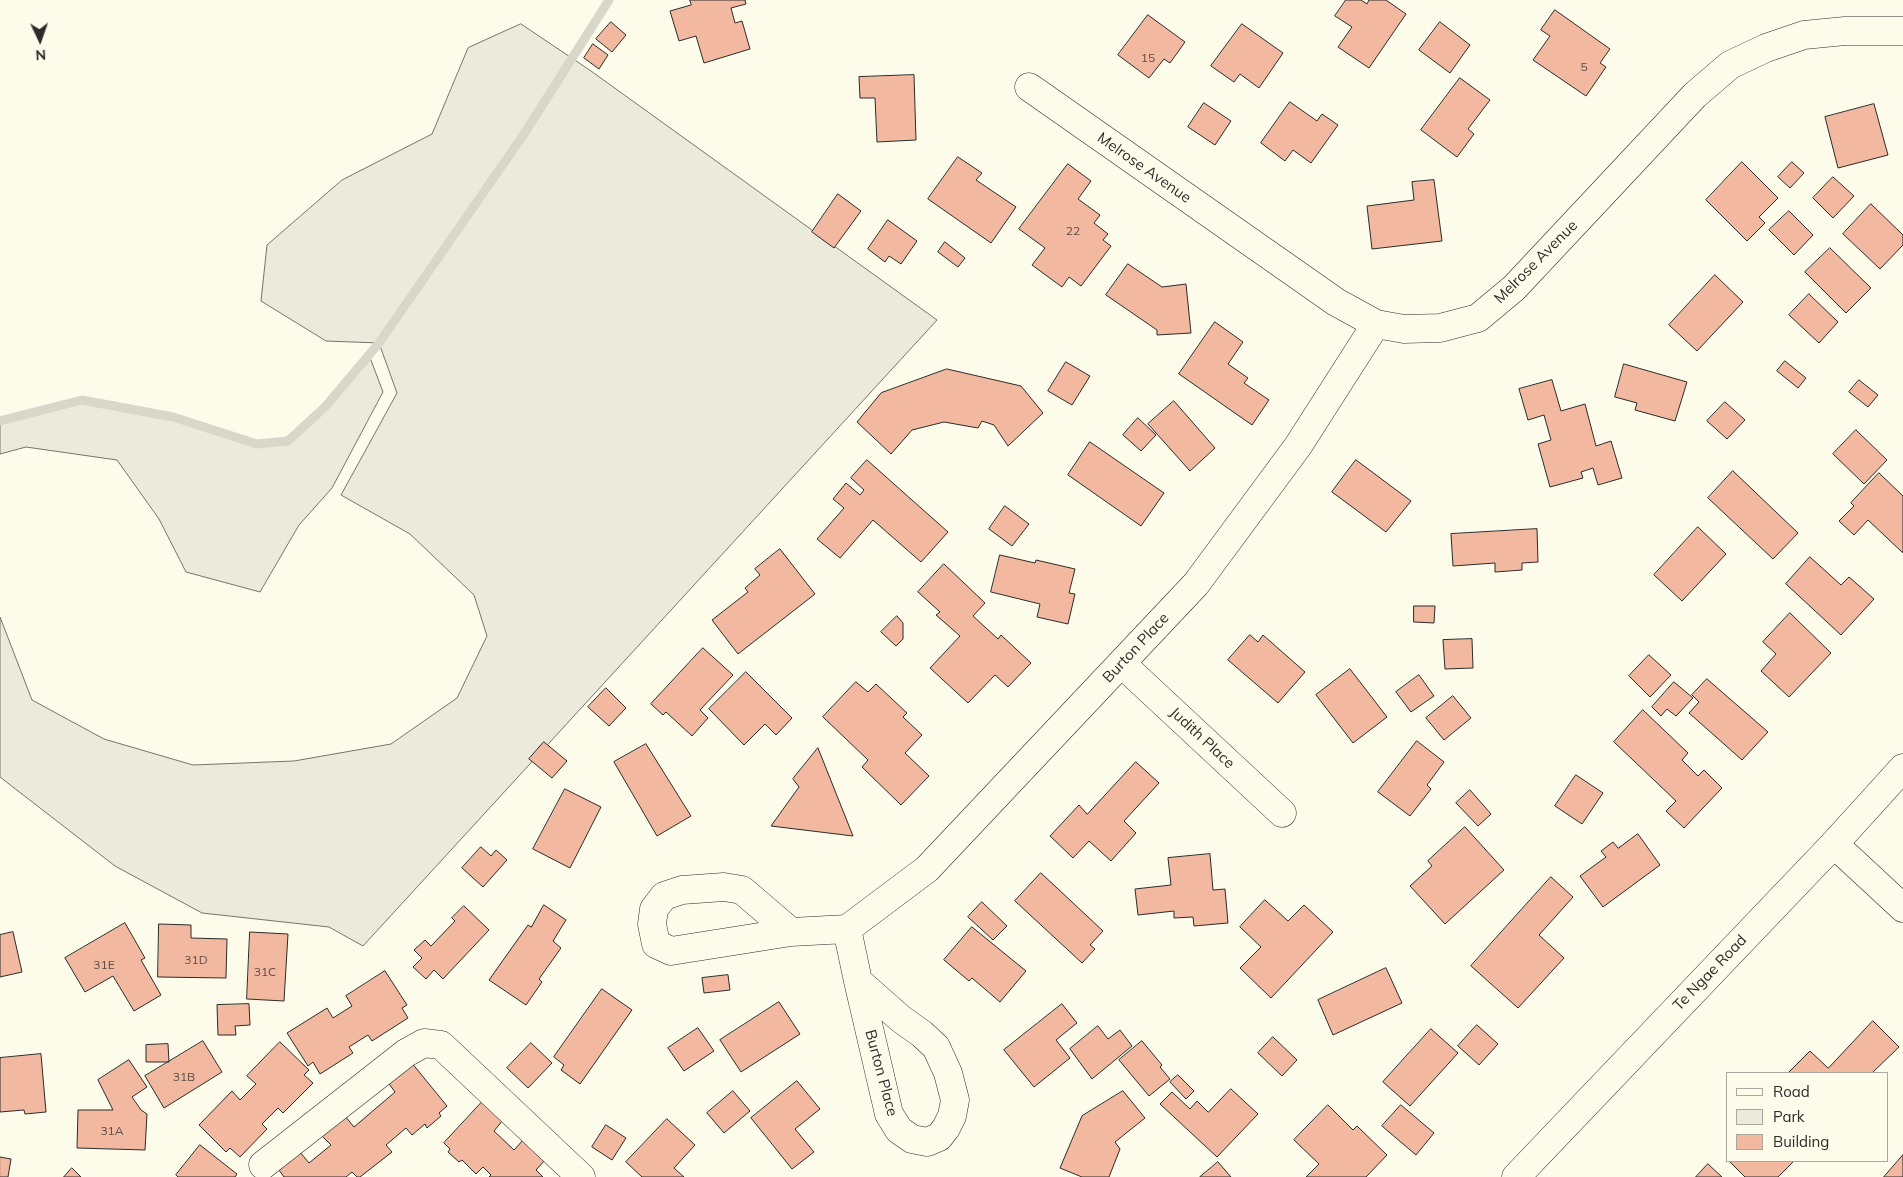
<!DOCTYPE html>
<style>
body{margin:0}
#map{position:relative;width:1903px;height:1177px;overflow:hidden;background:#fdfbea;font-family:Mulish,sans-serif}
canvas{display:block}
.legend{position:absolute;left:1726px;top:1072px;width:162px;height:90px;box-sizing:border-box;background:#fdfbea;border:1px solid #a9a89e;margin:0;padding:6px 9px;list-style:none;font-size:15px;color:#2b2b2b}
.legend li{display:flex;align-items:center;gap:10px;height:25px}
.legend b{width:25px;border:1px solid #a9a89e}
.north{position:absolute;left:15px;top:15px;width:50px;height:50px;-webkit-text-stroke:4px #fdfbea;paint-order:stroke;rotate:177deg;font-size:14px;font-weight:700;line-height:20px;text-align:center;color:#2b2b2b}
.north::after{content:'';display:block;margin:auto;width:18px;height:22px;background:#2b2b2b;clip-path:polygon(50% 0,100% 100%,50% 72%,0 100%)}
</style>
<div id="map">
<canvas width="1903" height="1177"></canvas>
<ul class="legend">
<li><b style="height:6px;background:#fdfbea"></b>Road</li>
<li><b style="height:14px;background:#ecebdb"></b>Park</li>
<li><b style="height:14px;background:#f2b8a0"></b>Building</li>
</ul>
<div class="north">N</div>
</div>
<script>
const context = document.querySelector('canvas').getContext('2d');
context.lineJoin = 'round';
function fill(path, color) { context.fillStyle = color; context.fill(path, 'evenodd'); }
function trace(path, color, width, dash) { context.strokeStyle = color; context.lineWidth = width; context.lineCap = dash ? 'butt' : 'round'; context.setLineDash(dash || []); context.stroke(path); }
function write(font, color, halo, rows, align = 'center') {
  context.font = font + ' Mulish,sans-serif'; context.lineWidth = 4; context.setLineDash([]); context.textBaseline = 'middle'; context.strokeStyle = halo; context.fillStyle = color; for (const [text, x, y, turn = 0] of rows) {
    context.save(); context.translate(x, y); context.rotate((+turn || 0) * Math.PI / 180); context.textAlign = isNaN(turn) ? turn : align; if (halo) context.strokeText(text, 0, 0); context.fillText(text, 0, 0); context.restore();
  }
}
const green = new Path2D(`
 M521,24l70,47 346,249 -574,626 -34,-19 -127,-14 -87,-47 -115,-89v-160l32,83 72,39 89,26 101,-4 97,-17 66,-46 30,-62 -13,-41 -64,-61 -69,-39 56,-102 -18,-50 -53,-2 -65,-40 6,-56 75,-65 90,-46 36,-86z
 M369,355l14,37 -51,96 -33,37 -39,67 -74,-20 -27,-53 -42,-59 -91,-13 -26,7v-33l82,-21 91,17 84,27 31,-3 38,-35z`);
const stream = new Path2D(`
 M0,421l82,-21 91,17 84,27 31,-3 38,-35 53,-63 145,-209 85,-134`);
const building = new Path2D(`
 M690,0h55l1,4 -15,4 4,15 7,-2 8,28 -46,14 -8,-27 -17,5 -9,-30 21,-6z
 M1346,0h15l6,4 2,-4h17l20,14 -37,54 -31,-21 14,-20 -17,-11z
 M1555,10l55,39 -10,14 6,4 -20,29 -53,-36 17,-24 -9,-6z
 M1148,15l37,27 -15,21 -6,-4 -15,19 -31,-23z
 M611,22l15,13 -14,17 -16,-13z
 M1440,22l30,23 -20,28 -31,-23z
 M1242,24l41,29 -24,35 -19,-14 -6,8 -23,-16z
 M593,44l15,11 -9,14 -15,-11z
 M914,75l2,65 -39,2 -2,-44h-15l-1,-21z
 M1460,78l30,22 -22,29 6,5 -17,23 -36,-27z
 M1290,102l27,19 5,-7 16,11 -27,38 -18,-13 -8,11 -24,-18z
 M1204,103l27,18 -16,24 -27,-18z
 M1874,104l14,51 -50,13 -13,-51z
 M958,157l24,16 -6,7 40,27 -25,36 -63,-44z
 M1742,162l36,36 -19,19 6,6 -18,18 -41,-41z
 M1792,162l12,11 -14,15 -12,-11z
 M1068,164l23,17 -13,18 22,16 -6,8 14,11 -5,6 8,6 -30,40 -12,-9 -7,10 -30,-22 13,-17 -26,-19z
 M1833,177l21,19 -21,22 -20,-20z
 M1434,180l8,61 -70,8 -5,-43 47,-6 -2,-18z
 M838,194l23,17 -27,37 -22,-16z
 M1871,204l32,31v10l-23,24 -37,-35z
 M1789,211l24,24 -19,20 -25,-25z
 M888,220l29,21 -16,23 -12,-8 -4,6 -17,-13z
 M945,242l20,16 -7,9 -20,-15z
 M1830,248l41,40 -25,25 -41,-41z
 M1128,264l34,23 24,-3 5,49 -34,2v-5l-51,-35z
 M1715,275l28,27 -46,49 -28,-26z
 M1809,294l29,28 -19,21 -30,-28z
 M1215,322l28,20 -15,22 20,14 -4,5 25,17 -17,25 -73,-51z
 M1785,361l21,17 -8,10 -21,-17z
 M1066,362l24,14 -18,29 -24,-14z
 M1624,364l63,18 -12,39 -40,-11 2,-7 -22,-6z
 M947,369l74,17 22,27 -35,33 -14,-21 -12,-4 -4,7 -34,-6 -32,8 -21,24 -34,-32 24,-29z
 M1552,380l9,31 24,-7 11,42 15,-5 11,37 -24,7 -5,-17 -12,4 2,6 -33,9 -12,-43 13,-4 -7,-25 -16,5 -9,-31z
 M1859,380l19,15 -10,12 -19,-15z
 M1174,401l41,47 -25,23 -42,-47z
 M1725,402l20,18 -18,19 -20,-18z
 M1138,418l18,17 -15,16 -18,-16z
 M1856,430l31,30 -23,24 -31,-30z
 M1090,442l74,51 -23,33 -73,-51z
 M867,460l81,72 -27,30 -48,-42 -33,38 -23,-19 27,-31 -11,-9 13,-16 14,12 4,-5 -13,-12z
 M1356,460l55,41 -25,31 -54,-40z
 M1733,471l65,62 -25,26 -65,-61z
 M1879,473l24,23v57l-35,-33 -14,15 -15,-14 15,-15 -3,-3z
 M1005,506l24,18 -17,22 -23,-17z
 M1698,527l28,27 -44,47 -28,-26z
 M1537,529l1,33 -16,1v7l-27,2v-9l-42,3 -2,-32z
 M780,549l35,45 -77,60 -26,-34 36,-28 -3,-4 15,-13 -5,-6z
 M1000,555l35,8 1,-3 39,9 -6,24 6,1 -7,30 -31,-7 3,-13 -49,-12z
 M1810,557l31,28 8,-8 25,22 -33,36 -55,-51z
 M944,564l41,39 -12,13 25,23 3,-4 30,28 -23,24 -13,-12 -27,28 -38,-35 30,-32 -24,-21 4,-3 -22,-20z
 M1414,606h21l-1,17 -20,-1z
 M1790,613l41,40 -42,44 -28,-26 15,-17 -13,-12z
 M897,616l6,7v16l-7,7 -15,-14z
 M1250,635l8,7 5,-7 42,37 -27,31 -50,-43z
 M1472,639l1,29 -28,1 -2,-29z
 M703,648l30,27 -33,35 8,8 -16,18 -26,-24 -3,3 -12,-11z
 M1649,655l22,20 -21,22 -21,-21z
 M1350,669l37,48 -34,26 -37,-48z
 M746,672l46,46 -16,17 -11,-11 -21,21 -35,-36z
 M1419,675l15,21 -23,16 -15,-20z
 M1707,679l61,53 -26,28 -53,-47 10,-11 -7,-7z
 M856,682l12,10 8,-8 31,29 -4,4 19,18 -17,18 24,23 -28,29 -39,-38 6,-7 -45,-43z
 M1674,682l19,16 -17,18 -9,-7 -6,7 -9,-9z
 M606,688l20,20 -17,18 -21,-19z
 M1453,696l18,22 -27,22 -18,-22z
 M1643,710l45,43 -6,7 16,16 6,-6 18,18 -38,40 -18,-17 10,-10 -62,-59z
 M1417,741l27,21 -17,23 4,4 -21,27 -32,-24z
 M544,742l23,19 -15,17 -23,-19z
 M646,744l45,72 -34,20 -43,-74z
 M818,748l35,88 -82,-10 28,-39 -6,-8z
 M1136,762l23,21 -35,38 12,12 -25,28 -22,-20 -16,17 -23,-22 29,-31 8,9z
 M1576,775l27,18 -21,31 -27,-18z
 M565,789l36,18 -31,61 -37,-19z
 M1470,790l21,24 -13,12 -22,-23z
 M1465,827l39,43 -59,54 -35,-38 22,-20 -4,-5z
 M1638,834l22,31 -57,42 -23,-31 26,-19 -5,-6 12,-9 5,6z
 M481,847l10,9 5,-6 11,10 -24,27 -21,-19z
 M1210,854l3,36 12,-1 3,34 -34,3 -1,-9 -19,1v-7l-36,4 -3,-26 36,-4 -3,-27z
 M1041,873l62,58 -13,14 5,4 -13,14 -67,-62z
 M1551,877l22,20 -34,38 25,23 -46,50 -47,-42z
 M1265,900l23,21 16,-16 29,27 -62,66 -31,-30 21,-21 -21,-20z
 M982,902l25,24 -14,14 -25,-23z
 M544,905l22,15 -13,21 8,7 -22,31 3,3 -16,23 -37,-25 39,-55 3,2z
 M464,906l25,24 -46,49 -9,-9 -8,9 -13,-12 9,-9 -8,-8 11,-10 6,6 24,-25 -3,-3z
 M125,923l20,35 -4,2 20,35 -27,16 -21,-35 -28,16 -20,-34z
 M159,924l32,1v13l36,1 -1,39 -68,-1z
 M972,927l54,44 -26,31 -28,-24 -3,3 -25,-21z
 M13,932l9,40 -22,5v-42z
 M250,932l38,2 -4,67 -37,-2z
 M1386,968l16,35 -69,32 -15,-35z
 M385,971l22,34 -5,3 6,10 -36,23 -4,-6 -19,12 4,6 -33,21 -7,-12 -5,4 -21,-33 40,-25 6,10 19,-12 -6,-10z
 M728,975l2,15 -26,3 -2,-15z
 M602,989l30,21 -52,74 -19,-14 3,-5 -10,-8z
 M779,1002l21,32 -59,38 -21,-32z
 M249,1004l1,21 -15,1 1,9h-18l-1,-30z
 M1062,1004l15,19 -21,17 14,18 -36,29 -30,-37z
 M1873,1021l26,26 -27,26h-84l22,-22 18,17z
 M1477,1025l21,19 -19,21 -21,-19z
 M1098,1026l10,13 12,-9 12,16 -40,33 -22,-30z
 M698,1028l16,23 -30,20 -16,-23z
 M1431,1029l27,24 -48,53 -27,-24z
 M1273,1037l24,23 -15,16 -24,-23z
 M203,1041l19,31 -58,36 -19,-32z
 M1142,1041l20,24 -2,2 10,12 -21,17 -30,-36z
 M280,1042l29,28 -5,5 9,8 -30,30 -5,-5 -16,16 5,5 -27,28 -10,-9 -4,4 -27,-27 33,-34 8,9 16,-16 -9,-8z
 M531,1043l21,20 -24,25 -21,-20z
 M168,1044l1,18h-23v-17z
 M41,1054l5,58 -21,2 -1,-4 -24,2v-54z
 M129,1060l18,27 -15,10 9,13 6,4 -2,36 -68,-2 1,-38h35l-15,-30z
 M411,1062l36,44 -8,7 2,3 -14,12 -2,-4 -13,11 -6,-7 -20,17 6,7 -32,25h-3l-5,-5 -6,5h-62l-5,-7 21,-18 9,11 22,-18 -10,-10 24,-19 9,11 41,-35 -8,-11z
 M1178,1075l16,16 -8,8 -16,-17z
 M797,1081l23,28 -25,20 19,23 -22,17 -41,-51z
 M1231,1089l27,25 -41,43 -57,-53 12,-12 18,17 7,-8 11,11z
 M733,1091l17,20 -26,22 -17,-20z
 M1123,1091l22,27 -30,24 5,7 -11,28h-27l-22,-9 22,-52z
 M483,1101l20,19 -9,11 20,19 10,-11 21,21 -9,10 7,7h-54l2,-2 -8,-8 -7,7 -14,-14 -3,2 -11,-10 2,-3 -6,-6z
 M1328,1105l25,25 4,-4 30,29 -21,22h-60l13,-13 -25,-24z
 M1401,1105l33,28 -18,22 -34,-29z
 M667,1119l28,26 -21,23 10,9h-42l-16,-15z
 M606,1125l20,13 -14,22 -20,-13z
 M200,1145l37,29 -2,3h-57l-2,-2z
 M1903,1155v22h-19z
 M0,1157l11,2 -3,18h-8z
 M1732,1161h62l-16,16h-33l-15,-15z
 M1218,1162l13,15h-31z
 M1708,1164l14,13h-26z
 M72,1168l9,9h-17z`);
const street = new Path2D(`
 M1029,87l307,215 40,22 28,5 36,-1 38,-10 36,-30 181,-193 35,-30 36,-17 38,-13 41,-4h58
 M1122,664l160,149
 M1834,844l69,64
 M791,932l-49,-42 -18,-3 -42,3 -18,6 -10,13 -2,15 4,20 15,7 120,-19 56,-3
 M858,981l31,133 10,16 13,9 15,3 12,-5 7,-9 6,-12 3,-16 -7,-27 -12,-26 -14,-13 -21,-15 -43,-38 -11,-52 80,-60 269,-285 102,-138 78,-122
 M263,1165l143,-112 18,-10 17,2 140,132`);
const highway = new Path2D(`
 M1516,1177l318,-333 69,-76`);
const numberNames = [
 ["15",1148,58],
 ["5",1584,67],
 ["22",1073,231],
 ["31D",196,960],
 ["31E",104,965],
 ["31C",265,972],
 ["31B",184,1077],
 ["31A",112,1131]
];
const streetNames = [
 ["Melrose Avenue",1144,168,35],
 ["Melrose Avenue",1536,262,-45],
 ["Burton Place",1136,648,-47],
 ["Judith Place",1202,738,43],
 ["Te Ngae Road",1710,973,-46],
 ["Burton Place",881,1073,75]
];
fill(green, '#ecebdb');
trace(green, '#74746e', 1);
trace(stream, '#d8d7c9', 9);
fill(building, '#f2b8a0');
trace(building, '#2b2b2b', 1);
trace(street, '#2b2b2b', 29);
trace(highway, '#2b2b2b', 29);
trace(street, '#fdfbea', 28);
trace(highway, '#fdfbea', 28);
write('12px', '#5d4e48', null, numberNames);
write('15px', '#2b2b2b', '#fdfbea', streetNames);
</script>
